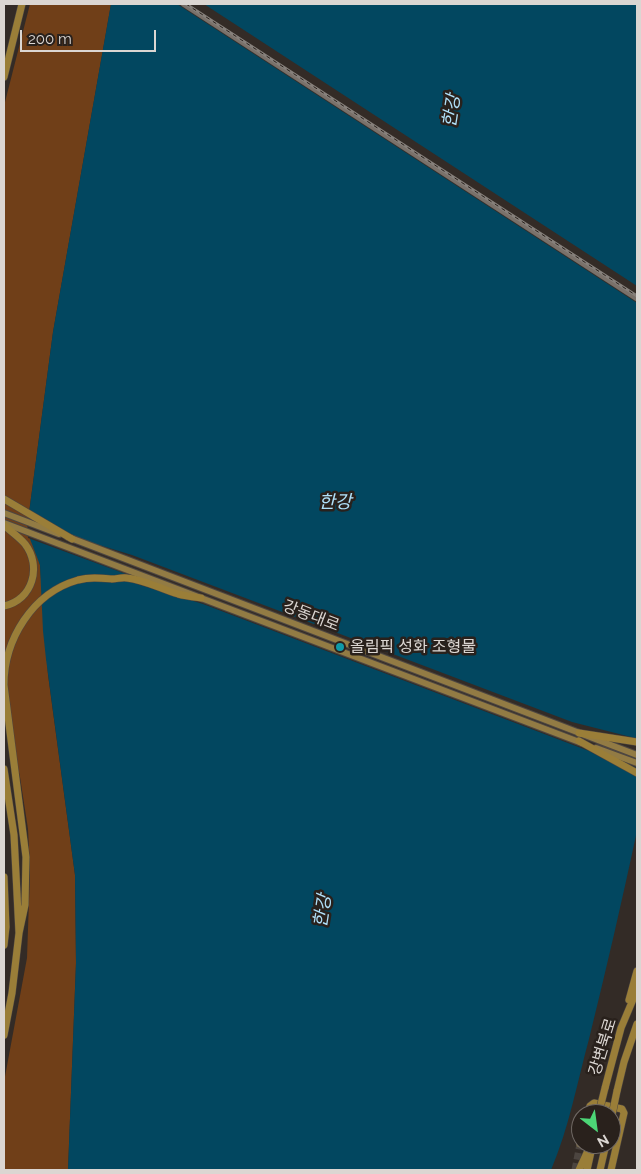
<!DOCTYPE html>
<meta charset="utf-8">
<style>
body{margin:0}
#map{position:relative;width:641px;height:1174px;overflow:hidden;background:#332b26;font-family:Raleway,sans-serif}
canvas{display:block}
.frame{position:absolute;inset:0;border:5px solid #dbd6d2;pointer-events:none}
.north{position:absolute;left:571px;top:1104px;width:50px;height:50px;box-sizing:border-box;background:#29211c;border:1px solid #706965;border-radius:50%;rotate:150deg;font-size:14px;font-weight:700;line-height:20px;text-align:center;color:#dbd6d2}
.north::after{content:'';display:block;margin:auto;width:18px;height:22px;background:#4cd676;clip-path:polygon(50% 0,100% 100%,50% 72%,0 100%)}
.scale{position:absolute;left:20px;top:30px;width:136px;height:22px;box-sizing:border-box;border:2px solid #dbd6d2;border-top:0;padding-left:6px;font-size:15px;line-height:18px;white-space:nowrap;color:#dbd6d2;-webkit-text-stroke:4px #29211c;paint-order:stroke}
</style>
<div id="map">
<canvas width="641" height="1174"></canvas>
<div class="frame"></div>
<div class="north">N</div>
<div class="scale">200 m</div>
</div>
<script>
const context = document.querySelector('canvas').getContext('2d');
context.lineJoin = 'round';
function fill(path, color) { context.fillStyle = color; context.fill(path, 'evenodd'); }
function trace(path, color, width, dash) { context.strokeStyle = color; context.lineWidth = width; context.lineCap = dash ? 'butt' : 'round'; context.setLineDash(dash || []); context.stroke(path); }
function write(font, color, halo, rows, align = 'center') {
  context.font = font + ' Raleway,"Noto Sans KR",sans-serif'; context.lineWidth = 5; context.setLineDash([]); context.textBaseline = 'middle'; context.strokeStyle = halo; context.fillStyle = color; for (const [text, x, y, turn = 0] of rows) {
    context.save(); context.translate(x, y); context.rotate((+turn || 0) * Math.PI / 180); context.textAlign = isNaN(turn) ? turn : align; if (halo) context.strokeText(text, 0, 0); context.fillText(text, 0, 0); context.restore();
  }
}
const green = new Path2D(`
 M30,4h81l-58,328 -24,181 11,52 8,110 27,200 1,88 -8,207h-64v-88l23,-124 3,-87 -2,-42 -8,-52 -16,-70v-601z`);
const water = new Path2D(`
 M111,4h526v827c-15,70 -31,139 -48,208 -12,44 -20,89 -38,131h-483l8,-207 -1,-88 -29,-216 -3,-28 -3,-66 -10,-26 -1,-26 24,-181z`);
const pier = new Path2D(`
 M177,4h27l433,282v17z
 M44,518l29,19 59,18 440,167 59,15 6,9v22l-7,-3 7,11 -48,-25 -386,-147 -66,-20 -3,-7 -106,-39 -1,-19 10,4z`);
const trunkTunnel = new Path2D(`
 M575,1170l5,-26`);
const minor = new Path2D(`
 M183,4l454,295`);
const primary = new Path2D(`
 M4,513l55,21
 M4,523l578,220
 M68,537l569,218
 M596,748l41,15`);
const trunk = new Path2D(`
 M4,77l18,-73
 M4,499l68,40
 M4,525c6,6 15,12 21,19 17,22 8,56 -21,62
 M579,733l58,9
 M579,741l58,32
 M4,769l10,66 5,98 -7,60 -8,42
 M4,877l2,50 -2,18
 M19,933l6,-28 1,-48 -22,-172c0,-45 28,-92 74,-105 12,-3 22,-2 34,-1 5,0 10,-2 15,-1 18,2 34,11 51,16 8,2 16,3 23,4
 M629,1000l8,-29
 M605,1088l16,-60 16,-38
 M617,1091l7,-29 13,-38
 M588,1114l2,-8 4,-3 28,6 2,4 -13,57
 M580,1144l1,-6
 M579,1170l12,-26
 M587,1170l4,-18
 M600,1170l6,-26`);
const rail = new Path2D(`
 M186,4l451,292`);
const trunkBridge = new Path2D(`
 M599,1112l6,-24
 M612,1115l5,-24`);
const markers = [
 [340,647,5,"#0f9aa8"]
];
const streetNames = [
 ["강동대로",311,616,21],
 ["강변북로",603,1047,-73]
];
const poiNames = [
 ["올림픽 성화 조형물",350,647]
];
const waterNames = [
 ["한강",452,111,-81],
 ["한강",335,503],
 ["한강",323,911,-81]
];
fill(green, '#703f18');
fill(water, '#024760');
fill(pier, '#332b26');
trace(trunkTunnel, '#4c4540', 7, [7, 3.5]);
trace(minor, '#4d4641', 5.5);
trace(primary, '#4d4641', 8);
trace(trunk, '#4d4641', 8);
trace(minor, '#7a716a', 4.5);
trace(primary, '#927b44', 6);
trace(trunk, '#9a7e38', 7);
trace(rail, '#86807b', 3);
trace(rail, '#29211c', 1, [4]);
trace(trunkBridge, '#4d4641', 8, []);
trace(trunkBridge, '#9a7e38', 7);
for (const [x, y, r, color] of markers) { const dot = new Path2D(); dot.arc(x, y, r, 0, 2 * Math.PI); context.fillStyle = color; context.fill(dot); trace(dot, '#29211c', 2); }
write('16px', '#dbd6d2', '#29211c', streetNames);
write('16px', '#dbd6d2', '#29211c', poiNames, 'left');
write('italic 18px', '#b0e1fa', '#29211c', waterNames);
</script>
